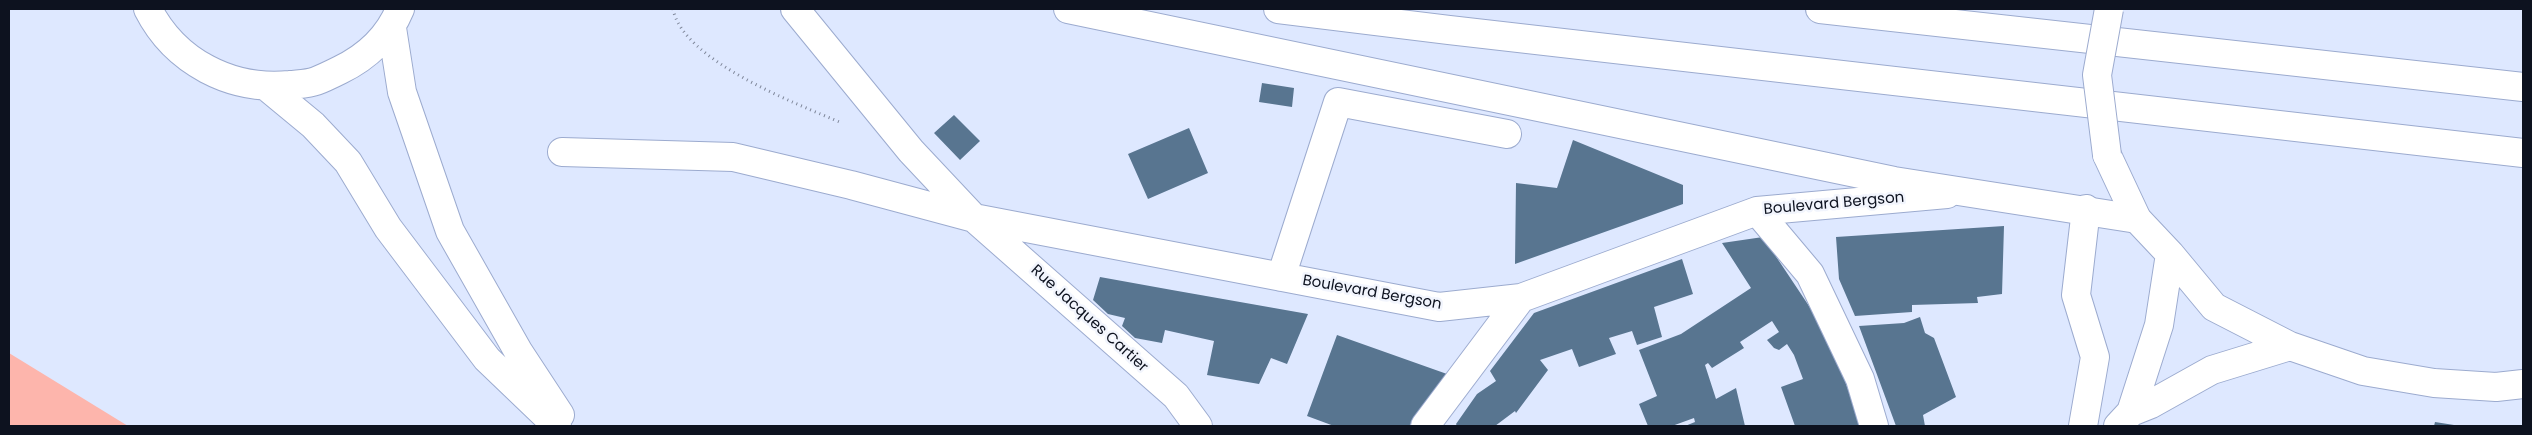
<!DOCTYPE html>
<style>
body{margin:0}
#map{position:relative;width:2532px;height:435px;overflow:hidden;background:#dee8ff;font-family:Poppins,sans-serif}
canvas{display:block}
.frame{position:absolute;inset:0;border:10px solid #0d121f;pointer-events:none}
</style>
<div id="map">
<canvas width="2532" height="435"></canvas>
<div class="frame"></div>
</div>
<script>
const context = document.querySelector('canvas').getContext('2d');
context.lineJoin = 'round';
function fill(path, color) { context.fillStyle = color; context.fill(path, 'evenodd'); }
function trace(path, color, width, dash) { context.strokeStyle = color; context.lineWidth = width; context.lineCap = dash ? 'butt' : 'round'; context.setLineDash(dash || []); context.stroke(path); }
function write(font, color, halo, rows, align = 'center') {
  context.font = font + ' Poppins,sans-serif'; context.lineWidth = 5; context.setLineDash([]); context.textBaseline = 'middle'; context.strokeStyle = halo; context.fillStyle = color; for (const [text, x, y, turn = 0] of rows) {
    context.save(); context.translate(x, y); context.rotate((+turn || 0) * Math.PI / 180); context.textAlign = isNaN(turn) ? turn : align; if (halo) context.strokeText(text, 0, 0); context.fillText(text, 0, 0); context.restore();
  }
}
const green = new Path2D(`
 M9,353l119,73h-119z`);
const building = new Path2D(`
 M1262,83l32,5 -2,19 -33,-5z
 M954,115l26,26 -20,19 -26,-27z
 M1189,128l19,45 -60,26 -20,-45z
 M1573,140l110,45v19l-168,60 1,-81 41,5z
 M2004,226l-2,68 -25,3 1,6 -66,2v7l-57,4 -16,-37 -3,-42z
 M1763,237l66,99 32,90h-66l-14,-39 22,-8 -9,-24 -7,-11 -8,6 -5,-2 -7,-8 12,-8 -7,-11 -32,21 4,6 -32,20 -4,-5 -3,2 11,34 20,-11 9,38h-60l10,-4 -1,-4 -22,8h-24l-9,-22 18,-8 -18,-46 42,-16 70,-46 -29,-45z
 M1682,259l11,35 -39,13 8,30 -25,8 -5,-14 -23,7 7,16 -37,13 -7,-18 -32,11 8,10 -32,43 -1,-2 -20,15h-38l-1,-2 21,-30 19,-13 -6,-10 44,-58z
 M1100,277l72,13 136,24 -21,50 -16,-6 -12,26 -52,-9 7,-34 -49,-11 -3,13 -27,-5 -13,-12 3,-8 -17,-4 -15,-14z
 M1920,317l5,16 9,5 22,59 -33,18 2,11h-29l-37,-100 45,-3z
 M1337,335l110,39 -38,52h-75l-27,-10z
 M2435,422l19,3v1h-20z`);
const path = new Path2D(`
 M673,9c10,52 124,95 169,114`);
const minor = new Path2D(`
 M795,9l116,142 63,67 202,178 22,30
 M562,152l171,5 118,28 123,33 465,89 82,-9 236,-87 190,-17
 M2107,155l30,64 33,35 44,53 76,39 73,25 71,12 62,4 27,-3
 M1757,211l53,63 50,105 14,47
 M1281,277l57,-175 169,32
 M2131,412l20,-8 61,-34 78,-24
 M1425,426l96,-128
 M2083,426l12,-69 -19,-62 10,-86
 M2118,426l13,-14 28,-87 11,-71`);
const major = new Path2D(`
 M148,9c27,53 83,82 142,76 8,-1 18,-1 26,-4 8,-3 16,-7 24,-11 27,-13 49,-34 60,-61
 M1068,9l826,172 243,38
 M1278,9l171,21 1074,123
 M1820,9l703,78
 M392,28l10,64 48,139 68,120 42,64
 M267,87l46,38 35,37 40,66 99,131 70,67`);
const minorBridge = new Path2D(`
 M2107,155l-10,-80 12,-66`);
const streetNames = [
 ["Boulevard Bergson",1834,204,-5],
 ["Boulevard Bergson",1372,293,10],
 ["Rue Jacques Cartier",1089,319,42]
];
fill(green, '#fdb5ac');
fill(building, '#587590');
trace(minor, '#9cabcf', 30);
trace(major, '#9cabcf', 30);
trace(path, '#7f879a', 3, [1, 4]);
trace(minor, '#fff', 28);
trace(major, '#fff', 28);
trace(minorBridge, '#9cabcf', 30, []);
trace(minorBridge, '#fff', 28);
write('15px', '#0d121f', '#f2f5fd', streetNames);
</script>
